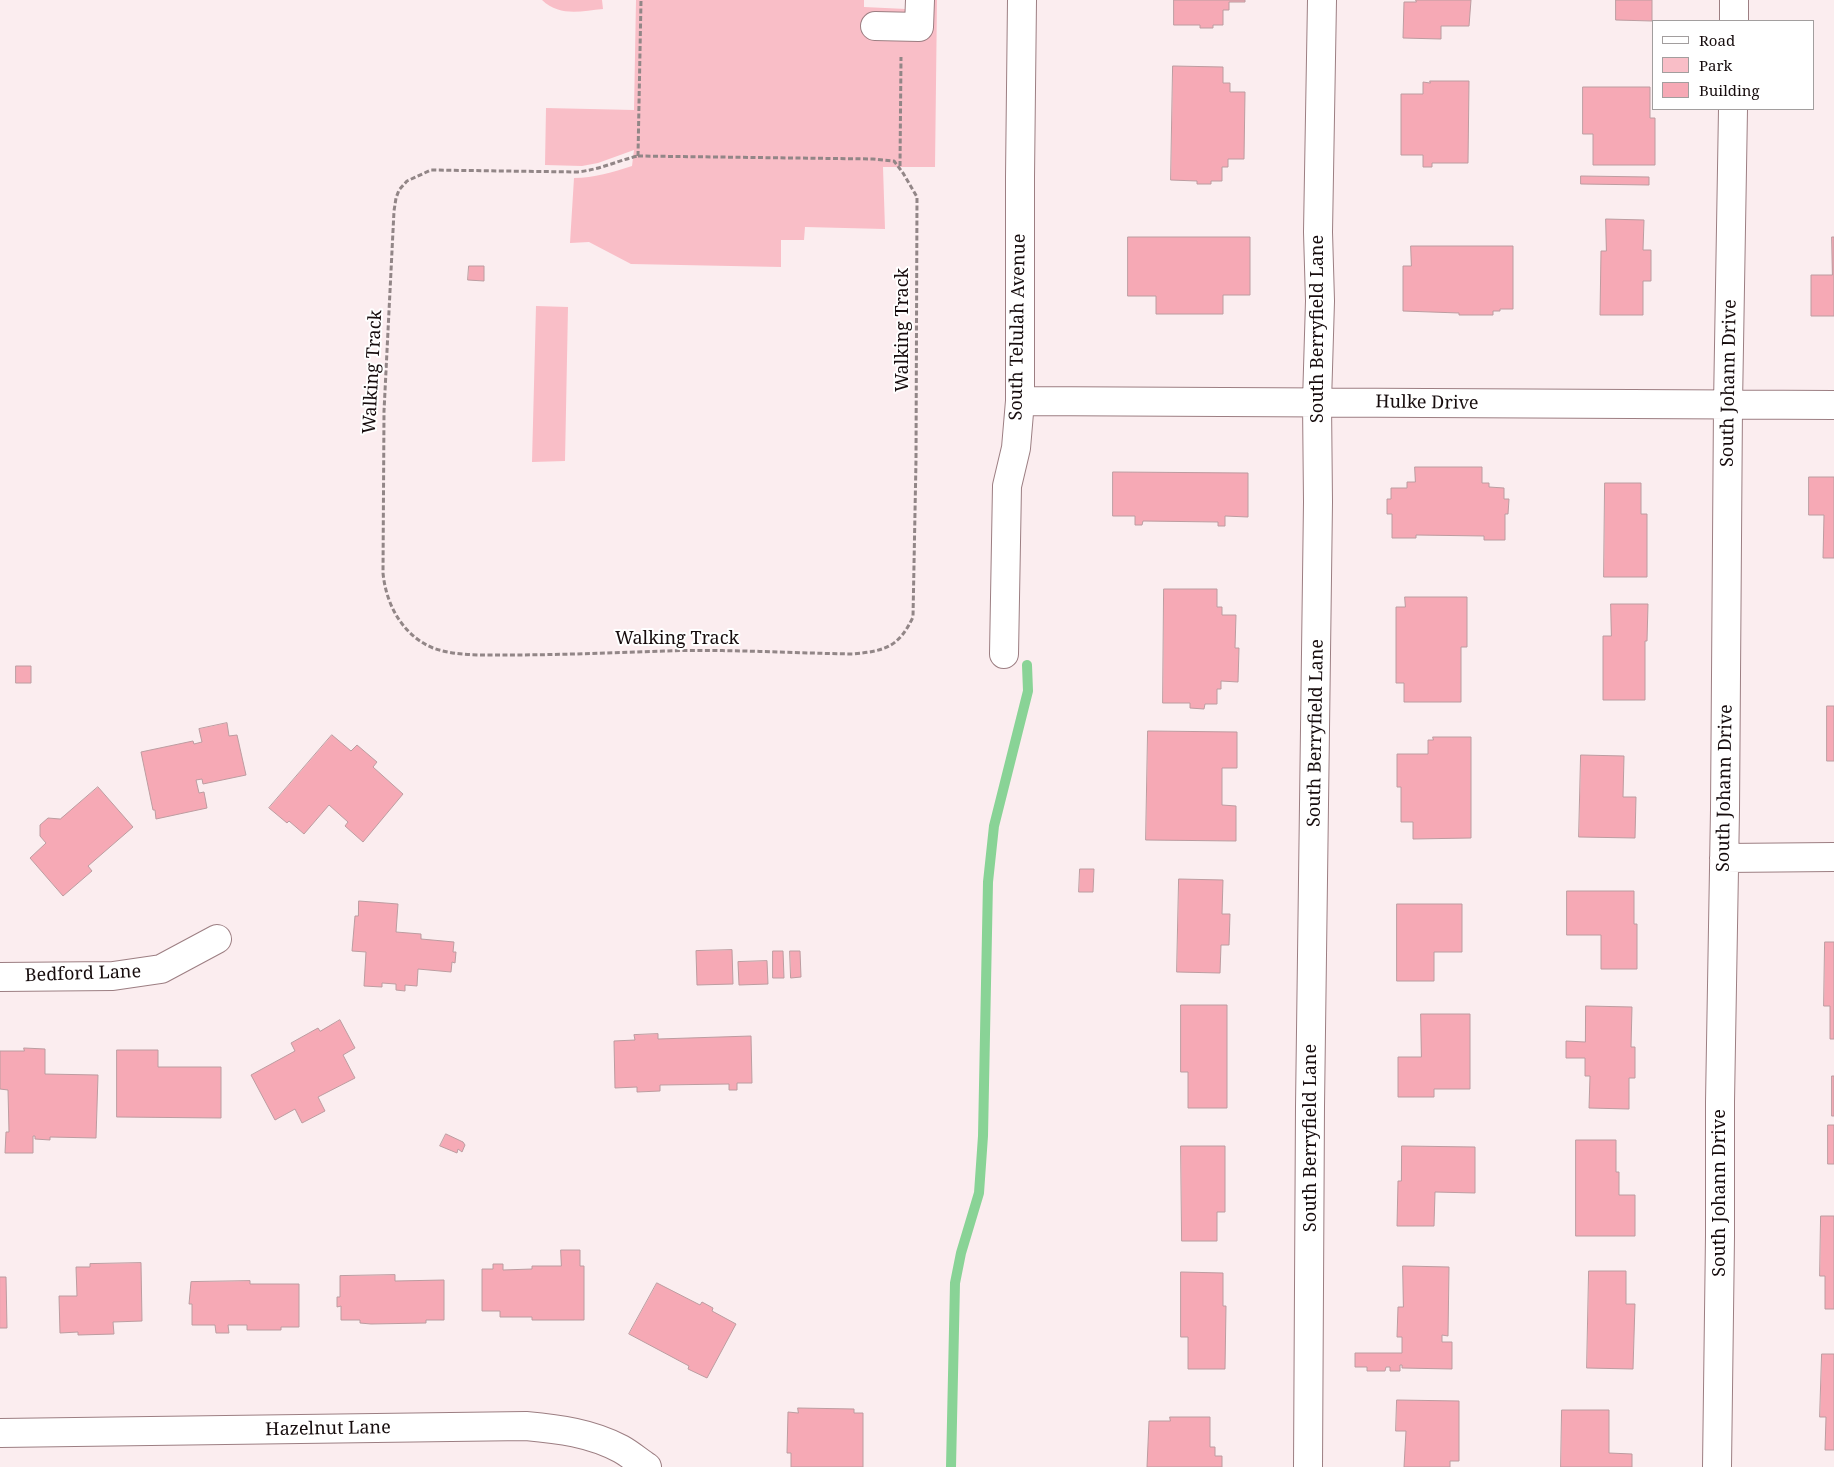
<!DOCTYPE html>
<style>
body{margin:0}
#map{position:relative;width:1834px;height:1467px;overflow:hidden;background:#fbedef;font-family:"Noto Serif",serif}
canvas{display:block}
.legend{position:absolute;left:1652px;top:20px;width:162px;height:90px;box-sizing:border-box;background:#fff;border:1px solid #a29e9e;margin:0;padding:6px 9px;list-style:none;font-size:15px;color:#160c0d}
.legend li{display:flex;align-items:center;gap:10px;height:25px}
.legend b{width:25px;border:1px solid #a29e9e}
</style>
<div id="map">
<canvas width="1834" height="1467"></canvas>
<ul class="legend">
<li><b style="height:6px;background:#fff"></b>Road</li>
<li><b style="height:14px;background:#f9bec7"></b>Park</li>
<li><b style="height:14px;background:#f6a9b5"></b>Building</li>
</ul>
</div>
<script>
const context = document.querySelector('canvas').getContext('2d');
context.lineJoin = 'round';
function fill(path, color) { context.fillStyle = color; context.fill(path, 'evenodd'); }
function trace(path, color, width, dash) { context.strokeStyle = color; context.lineWidth = width; context.lineCap = dash ? 'butt' : 'round'; context.setLineDash(dash || []); context.stroke(path); }
function write(font, color, halo, rows, align = 'center') {
  context.font = font + ' "Noto Serif",serif'; context.lineWidth = 4; context.setLineDash([]); context.textBaseline = 'middle'; context.strokeStyle = halo; context.fillStyle = color; for (const [text, x, y, turn = 0] of rows) {
    context.save(); context.translate(x, y); context.rotate((+turn || 0) * Math.PI / 180); context.textAlign = isNaN(turn) ? turn : align; if (halo) context.strokeText(text, 0, 0); context.fillText(text, 0, 0); context.restore();
  }
}
const green = new Path2D(`
 M542,0h60l1,9c-22,2 -43,8 -61,-9z
 M636,0h228v7l42,2 1,-9h30l-2,167h-52l2,62 -80,-2 -1,13h-23v27l-150,-3 -42,-22 -19,1 4,-65c20,0 39,-6 58,-12l2,-16 -36,13 -16,3 -37,-1 1,-57 88,2z
 M536,306l32,1 -3,154 -33,1z`);
const stream = new Path2D(`
 M951,1467l4,-184 6,-30 18,-60 4,-57 5,-254 6,-56 34,-135 -1,-26`);
const building = new Path2D(`
 M1174,0h71v2h-16v8h-6v15h-10v3h-13v-3h-26z
 M1416,0h55l-2,26h-28v13l-38,-1 1,-36h12z
 M1616,0h36v21l-36,-1z
 M1173,66l50,1v16h7v9h15l-1,67h-16v8h-6v14h-11v3h-14v-3l-26,-1z
 M1430,81h39l-1,82h-36v4h-9v-12h-22v-61h22v-12l7,1z
 M1583,87h67v31h5v47h-62v-31h-10z
 M1581,176l68,1v8l-68,-1z
 M1606,219l38,1 -1,30h8v31h-8v34h-43l1,-64h5z
 M1128,237h122v58h-27v19h-67v-18h-28z
 M1832,237h2v79h-23v-41h21z
 M1411,246h102v63h-13v2h-7v4h-34v-2l-56,-2v-45h8z
 M469,266h15v15l-16,-1z
 M1415,467h67v16h7v4l15,1v11h5l-1,15h-3v26h-21v-4l-68,-1v3h-24v-24h-5v-15h4v-11h16v-6h8z
 M1113,472l135,1v44l-23,-1v10h-7v-4l-75,-1 -1,4h-7v-9h-22z
 M1809,477h25v81h-11l1,-43h-15z
 M1605,483h36v31h6v63h-43z
 M1164,589h53v18h5v8h14l-1,33h4l-1,34 -17,-1v8h-4v15h-12l-1,5 -14,-1v-5h-27z
 M1405,597h62v50h-6v55h-57v-19h-8v-76h9z
 M1611,604h37l-1,37h-2v59h-42v-64h8z
 M16,666h15v17h-15z
 M1827,706h7v55h-7z
 M227,723l2,13 8,-1 9,40 -43,9 -1,-5 -6,1 3,13 5,-1 3,16 -51,11 -1,-9h-2l-12,-58 52,-11 1,3 8,-2 -3,-13z
 M1148,731l89,1v36h-15v37l14,1v35l-90,-1z
 M332,735l19,16 6,-6 20,17 -4,5 30,27 -40,48 -18,-16 3,-4 -19,-17 -25,29 -15,-13 -2,2 -18,-15z
 M1433,737h38v101l-58,1v-17h-12v-35h-4v-33h31v-14h5z
 M1581,755l43,1 -1,41h13l-1,41 -56,-1z
 M98,787l35,40 -45,39 4,5 -29,25 -33,-38 16,-15 -6,-7v-11l8,-7 12,1z
 M1080,869h14l-1,23h-14z
 M1179,879l44,1 -1,34h8l-1,31h-8l-1,28 -43,-1z
 M1567,891h67v33h3v45h-36v-34h-34z
 M359,901l39,3 -2,28 25,2v5l33,3 -1,10h3l-1,11 -3,-1 -1,10 -33,-3 -1,17 -12,-1v6l-9,-1v-6l-14,-1v4l-18,-1 2,-34 -14,-1 3,-35h3z
 M1397,904h65v48h-28v29h-37z
 M1825,942h9v97h-4v-33h-6z
 M732,950l1,34 -36,1 -1,-34z
 M773,951h10l1,27h-11z
 M790,951h10l1,26 -10,1z
 M767,961l1,23 -29,1 -1,-23z
 M1181,1005h46v103h-39v-36h-7z
 M1586,1006l46,1 -1,40h4v31h-6v31l-40,-1 1,-32h-5v-18h-19v-17l19,1z
 M1421,1014h49v75h-36v8h-36v-40h23z
 M340,1020l15,28 -12,7 12,23 -37,19 7,14 -23,12 -7,-14 -20,11 -24,-45 44,-24 -4,-8 27,-15 2,3z
 M658,1034v5l93,-3 1,47h-15v7h-8v-6l-69,1v6l-23,1v-5l-22,1 -1,-47 21,-1 -1,-5z
 M24,1048l21,1v25l53,1 -2,63 -46,-1v3l-15,-1v-3h-2v17h-28l1,-21h3l-1,-42 -8,-1v-38h24z
 M117,1050h41v17h63v51l-104,-1z
 M1832,1076h2v40h-2z
 M1828,1125h6v39h-6z
 M446,1134l17,8 2,3 -3,7 -4,-3 -1,4 -17,-7z
 M1576,1140h40v32h3v23h16v41h-59z
 M1181,1146h44v66h-8v29h-35z
 M1402,1146l73,1v46l-40,-1 -1,34h-37l1,-45h3z
 M1821,1216h13v93h-9v-33h-5z
 M561,1250h19v16h4v54h-52v-3h-32v-6h-18v-42h11v-5h10v6l29,-1v-3h29z
 M141,1263l1,58 -29,1 1,12 -36,1v-3l-18,1 -1,-37h18l-1,-29h14v-3z
 M1403,1266l46,1 -1,69 -6,-1v7h10v27l-50,-1v-3h-2v6h-10v-4h-4l-1,4h-18v-4h-12v-14h47v-16h-5l1,-30h5z
 M1589,1271h37v33h9l-2,65 -46,-1z
 M1181,1272l42,1v33h3l-1,63h-37v-32h-7z
 M395,1275v6l49,-1v40h-18v3l-55,1 -11,-1v-3h-19v-14l-4,1v-10h3v-21z
 M0,1277h6l1,51h-7z
 M250,1281v3h49v43h-18v3h-34v-5h-19l1,8h-13l-1,-8h-23v-21h-3l2,-22z
 M657,1283l43,22 2,-3 11,6 -1,3 24,13 -29,54 -19,-9 1,-3 -60,-32z
 M1822,1354h12v96h-9l1,-33h-6z
 M1397,1400l62,1v60h-9v6h-46l2,-36h-10z
 M798,1408l56,1v4h9v54h-72v-14h-4l1,-41 10,1z
 M1562,1410h47v43l23,1v13h-71z
 M1170,1417h40v30h5v9h7v11h-75l2,-46h21z`);
const path = new Path2D(`
 M638,156l235,3 21,2 9,12 14,24 -1,263 -3,157c-14,30 -28,34 -60,37 -63,-1 -126,-5 -189,-3 -54,2 -107,4 -160,4 -23,0 -49,1 -71,-7 -31,-13 -47,-44 -50,-75l1,-162 10,-200 2,-13 3,-8 8,-9 24,-11 145,2c24,-2 40,-11 62,-16z
 M638,156l3,-156
 M900,166l1,-109`);
const street = new Path2D(`
 M1734,21v-21
 M875,26l44,1 1,-27
 M1020,401l814,4
 M1004,654l3,-168 9,-38 4,-47v-224l2,-177
 M1724,858l110,-1
 M0,977l113,-1 48,-7 56,-30
 M0,1433l526,-7c33,3 65,7 95,23 9,5 17,12 26,18
 M1308,1467l2,-361 8,-604 -1,-100 3,-101 -2,-69 4,-232
 M1717,1467l3,-231v-134l5,-292 3,-405 5,-296`);
const streetNames = [
 ["South Telulah Avenue",1018,327,-89],
 ["South Berryfield Lane",1318,329,-90],
 ["Walking Track",903,330,-90],
 ["Walking Track",373,372,-87],
 ["South Johann Drive",1729,383,-89],
 ["Hulke Drive",1427,403,1],
 ["Walking Track",677,639],
 ["South Berryfield Lane",1316,733,-89],
 ["South Johann Drive",1725,788,-89],
 ["Bedford Lane",83,974,-2],
 ["South Berryfield Lane",1311,1138,-90],
 ["South Johann Drive",1720,1193,-90],
 ["Hazelnut Lane",328,1429,-1]
];
fill(green, '#f9bec7');
trace(stream, '#89d396', 10);
fill(building, '#f6a9b5');
trace(building, '#bc9ca0', 1);
trace(street, '#9c7e82', 30);
trace(path, '#928687', 3, [5, 2.5]);
trace(street, '#fff', 28);
write('18px', '#160c0d', '#fff', streetNames);
</script>
